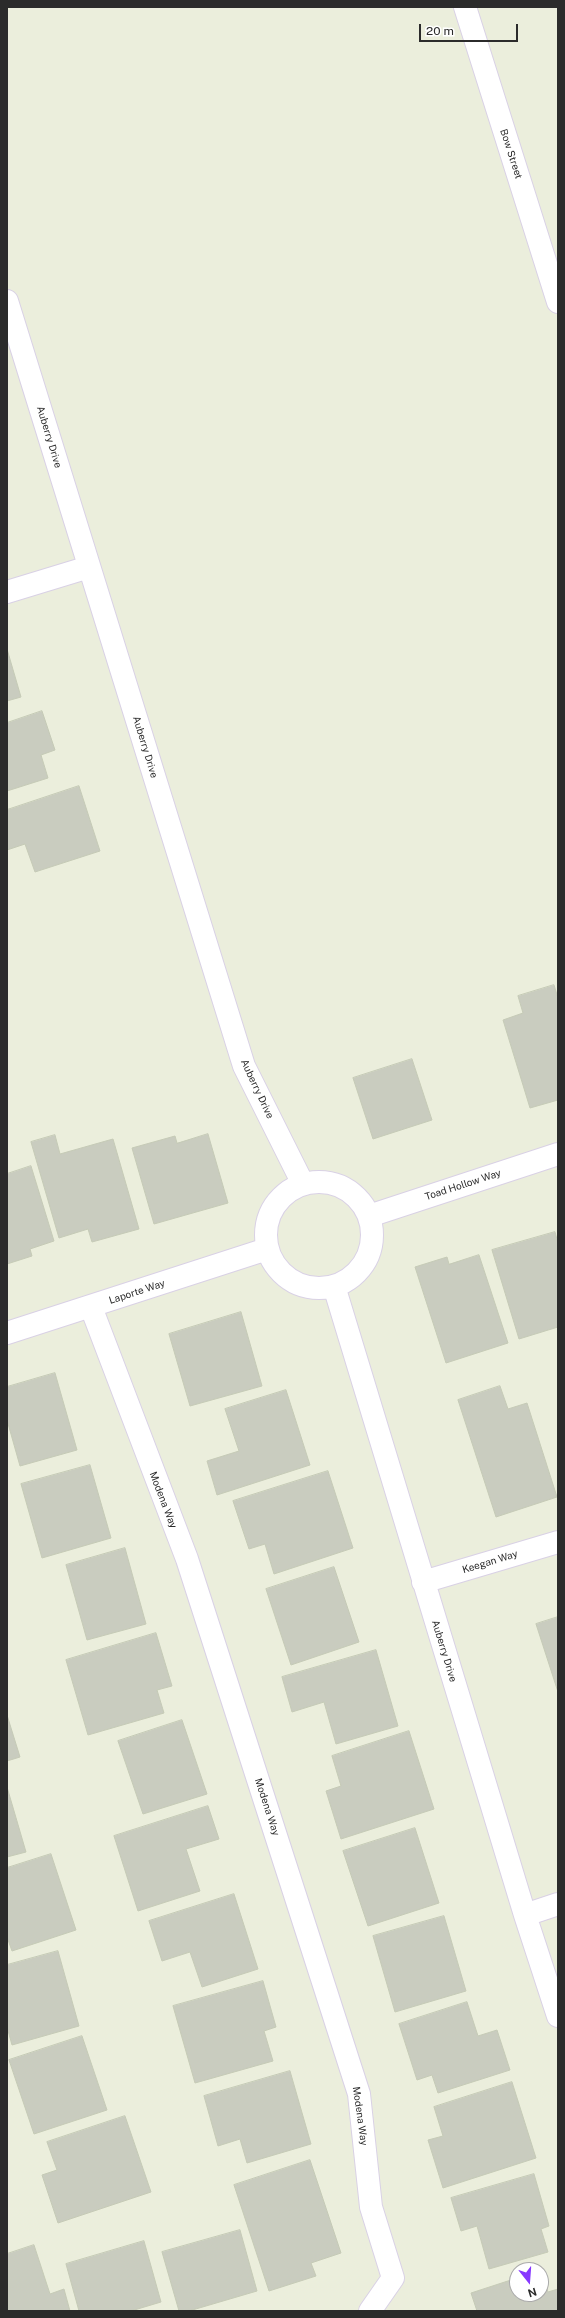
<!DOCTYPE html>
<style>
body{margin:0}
#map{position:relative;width:565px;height:2318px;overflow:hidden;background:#ebeedc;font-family:"Public Sans",sans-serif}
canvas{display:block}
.frame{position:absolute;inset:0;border:8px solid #2b2b2b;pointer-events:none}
.north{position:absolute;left:509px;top:2262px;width:40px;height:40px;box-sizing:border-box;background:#fff;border:1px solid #aaa;border-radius:50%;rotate:163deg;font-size:11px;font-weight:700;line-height:16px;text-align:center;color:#2b2b2b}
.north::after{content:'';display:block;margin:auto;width:14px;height:18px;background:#8738ff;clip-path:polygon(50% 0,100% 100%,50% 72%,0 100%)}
.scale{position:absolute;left:419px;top:24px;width:99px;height:18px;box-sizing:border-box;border:2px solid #2b2b2b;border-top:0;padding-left:5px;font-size:12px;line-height:14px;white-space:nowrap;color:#2b2b2b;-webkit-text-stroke:3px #fff;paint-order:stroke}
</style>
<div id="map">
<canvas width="565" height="2318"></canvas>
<div class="frame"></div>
<div class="north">N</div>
<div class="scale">20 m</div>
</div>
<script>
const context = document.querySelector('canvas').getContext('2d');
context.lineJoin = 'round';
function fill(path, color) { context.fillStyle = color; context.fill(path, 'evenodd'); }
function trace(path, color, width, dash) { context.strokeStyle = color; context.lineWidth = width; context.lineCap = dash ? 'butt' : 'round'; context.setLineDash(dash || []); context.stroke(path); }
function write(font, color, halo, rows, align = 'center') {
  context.font = font + ' "Public Sans",sans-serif'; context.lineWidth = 3; context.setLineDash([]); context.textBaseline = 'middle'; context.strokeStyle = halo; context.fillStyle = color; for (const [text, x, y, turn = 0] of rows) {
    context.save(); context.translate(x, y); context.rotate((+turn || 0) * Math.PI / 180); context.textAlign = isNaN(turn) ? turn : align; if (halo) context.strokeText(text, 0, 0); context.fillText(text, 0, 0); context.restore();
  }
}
const building = new Path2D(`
 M7,649l14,48 -14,4z
 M42,711l13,39 -14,5 7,23 -41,13v-68z
 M79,786l21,65 -65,21 -10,-28 -18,6v-40z
 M554,985l4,13v102l-28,8 -27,-88 20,-7 -5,-17z
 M412,1059l20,61 -59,19 -20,-61z
 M208,1134l20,69 -74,21 -22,-76 43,-12 2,7z
 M55,1135l5,19 53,-15 26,90 -47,13 -4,-13 -29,9 -28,-96z
 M31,1166l23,75 -24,8 2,7 -25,8v-90z
 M555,1232l3,11v84l-39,12 -27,-89z
 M479,1255l29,88 -62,20 -31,-96 32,-10 2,7z
 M241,1312l21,74 -72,20 -21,-72z
 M55,1373l22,77 -57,16 -13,-46v-33z
 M500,1386l8,23 19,-6 30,94 -61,20 -38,-117z
 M286,1390l24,75 -93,30 -10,-34 32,-10 -14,-42z
 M90,1465l21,73 -69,20 -21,-74z
 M328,1471l25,77 -79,26 -9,-30 -16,5 -16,-48z
 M125,1548l21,76 -59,16 -21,-75z
 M334,1567l25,75 -68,23 -25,-76z
 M558,1617v75l-22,-68z
 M156,1633l16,53 -15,4 7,23 -76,22 -22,-75z
 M376,1650l22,76 -62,18 -12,-42 -32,10 -10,-35z
 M7,1715l13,42 -13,4z
 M182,1720l25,74 -64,20 -25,-73z
 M409,1731l25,78 -93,30 -15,-48 15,-5 -9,-30z
 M7,1787l19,65 -19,5z
 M208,1806l11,33 -33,10 14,42 -62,20 -24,-75z
 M415,1828l24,75 -71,23 -25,-75z
 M51,1854l25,76 -64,21 -5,-14v-69z
 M234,1894l24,75 -56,18 -12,-35 -28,9 -13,-40z
 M444,1916l22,75 -71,21 -22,-76z
 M58,1951l21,75 -67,19 -5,-18v-62z
 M263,1981l13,46 -12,4 9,30 -78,22 -22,-77z
 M467,2002l11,34 19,-6 13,40 -72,23 -6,-18 -15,5 -18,-56z
 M82,2036l25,74 -73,24 -25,-74z
 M290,2071l21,73 -64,19 -7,-24 -22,7 -14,-50z
 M512,2082l24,76 -93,30 -15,-48 15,-4 -9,-29z
 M125,2116l26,76 -93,31 -16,-48 15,-5 -10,-28z
 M310,2160l31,93 -30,10 5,13 -47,15 -35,-106z
 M534,2174l15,52 -8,3 7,23 -59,17 -12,-43 -16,5 -10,-33z
 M240,2230l17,61 -68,20h-10l-17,-59z
 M144,2241l17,61 -30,9h-52l-13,-47z
 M34,2245l16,49 14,-5 6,22h-63v-57z
 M541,2270l7,22 10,-3v22h-81l-6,-18 46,-15v16h24z`);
const street = new Path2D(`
 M465,7l93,295
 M7,301l237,765 59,118
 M7,592l82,-25
 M266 1235a53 53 0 1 1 106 0a53 53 0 1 1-106 0Z
 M369,1216l189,-62
 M334,1286l191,629 33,101
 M91,1307l96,252 172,535 12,113 22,71 -23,33
 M7,1333l260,-84
 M423,1582l135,-40
 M525,1915l33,-11`);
const streetNames = [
 ["Bow Street",511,154,72],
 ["Auberry Drive",49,437,73],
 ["Auberry Drive",145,747,73],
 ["Auberry Drive",257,1089,65],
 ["Toad Hollow Way",463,1185,-18],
 ["Laporte Way",137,1292,-18],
 ["Modena Way",163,1500,69],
 ["Keegan Way",490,1562,-17],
 ["Auberry Drive",444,1651,73],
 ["Modena Way",267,1807,72],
 ["Modena Way",360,2116,82]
];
fill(building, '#c9ccbf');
trace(building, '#c5cab6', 1);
trace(street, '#d9d1e5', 24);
trace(street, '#fff', 22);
write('10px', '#2b2b2b', '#fff', streetNames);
</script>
